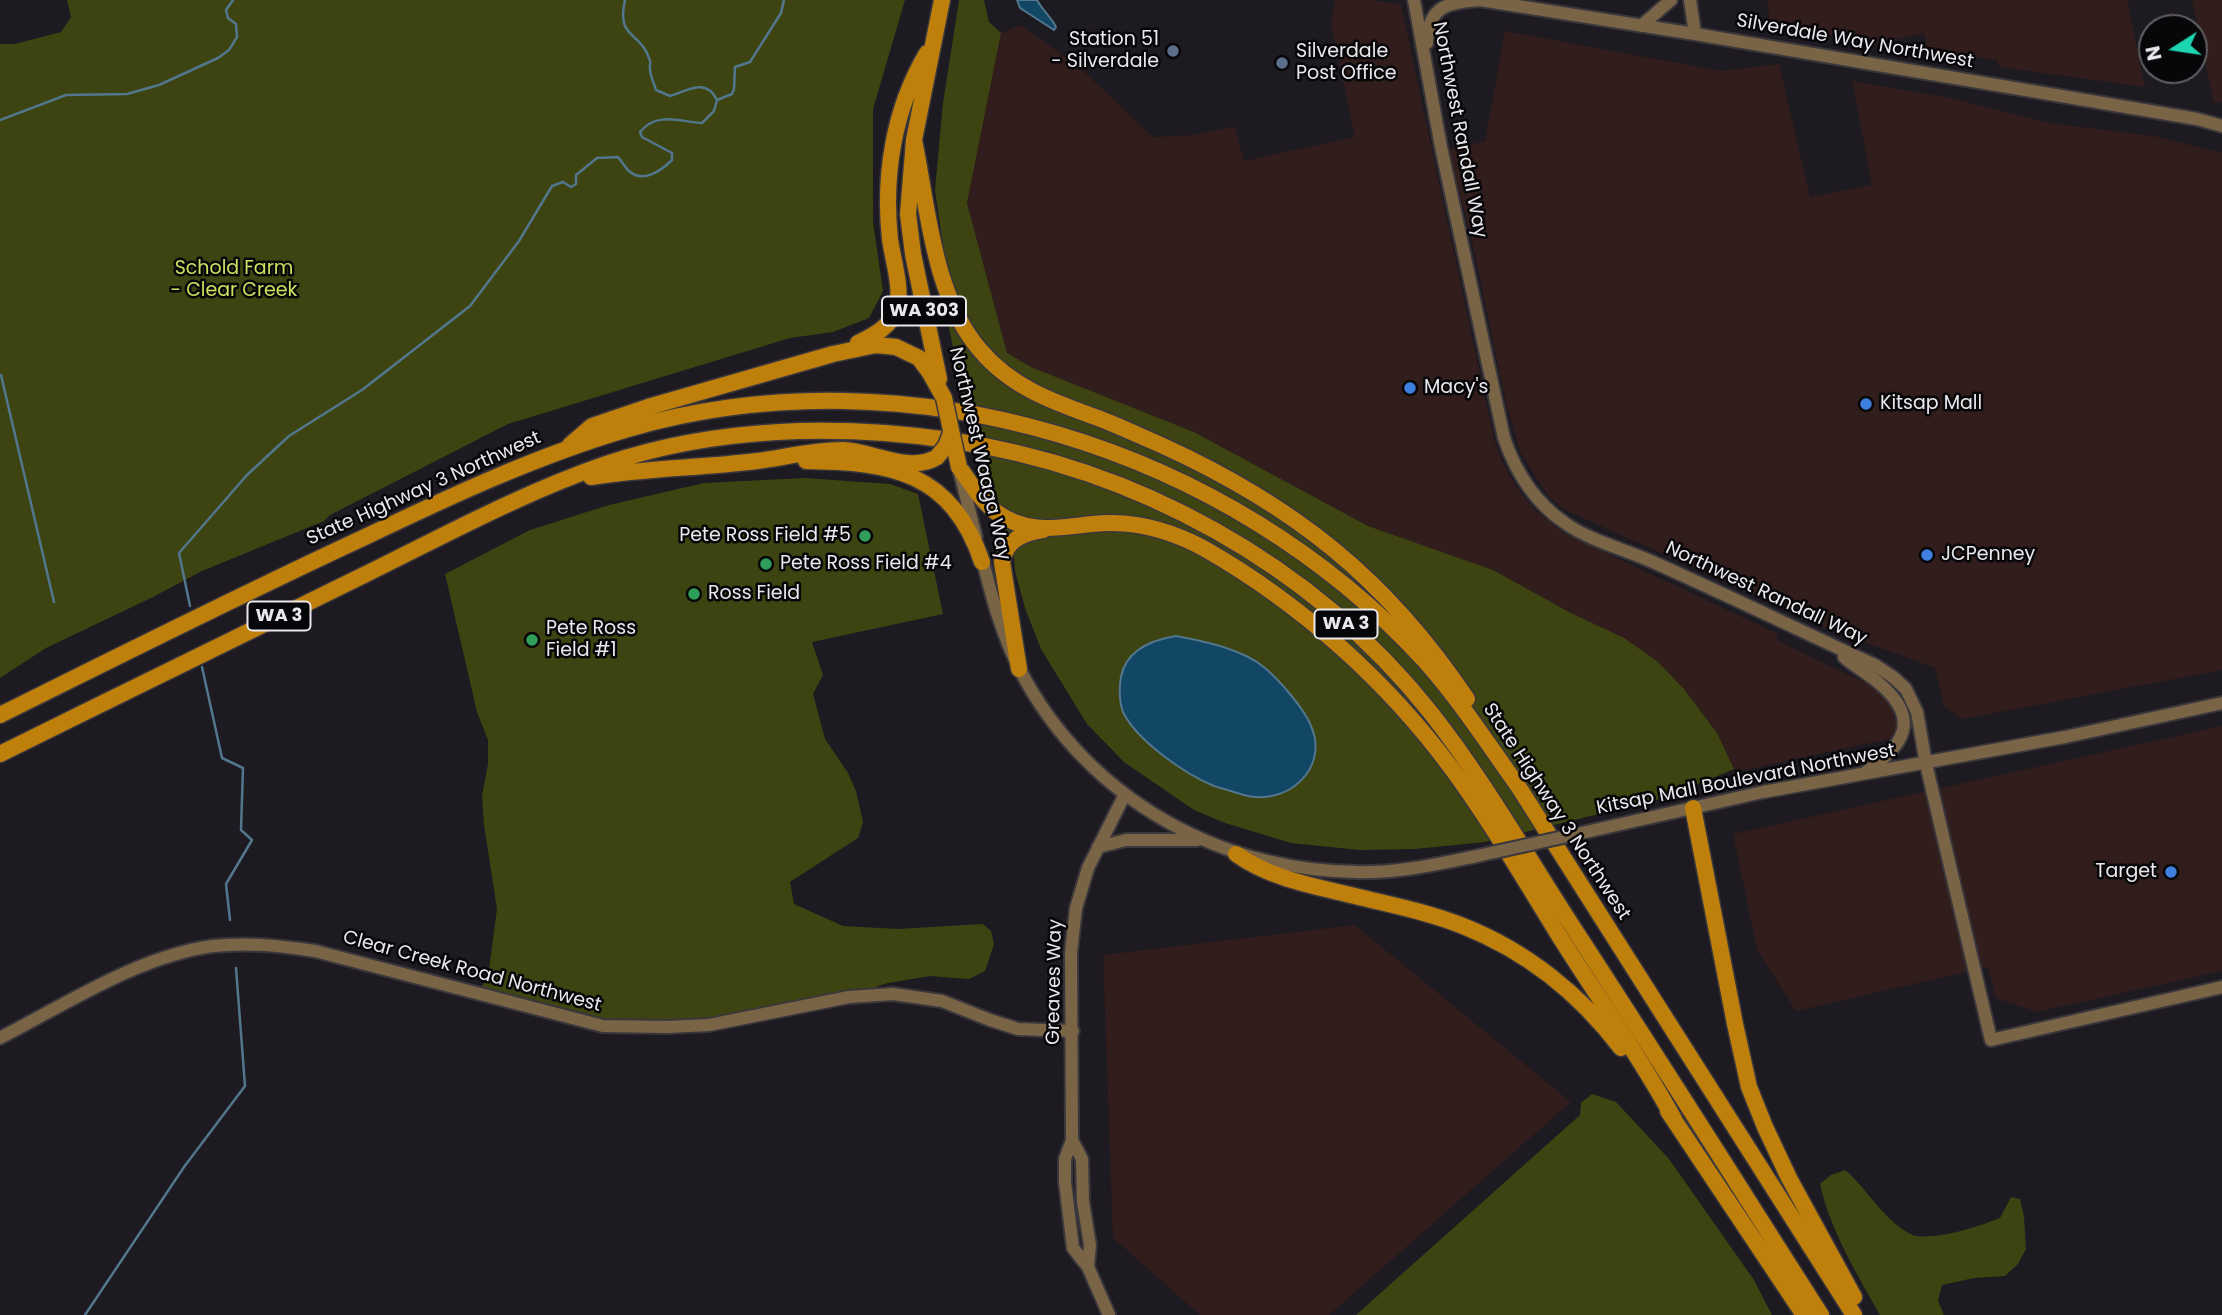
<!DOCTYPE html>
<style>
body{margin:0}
#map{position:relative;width:2222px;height:1315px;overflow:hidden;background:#1e1a21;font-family:Poppins,sans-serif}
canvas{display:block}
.north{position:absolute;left:2138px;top:14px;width:70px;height:70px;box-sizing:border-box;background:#070608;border:2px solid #626064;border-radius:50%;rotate:258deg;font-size:19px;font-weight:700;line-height:28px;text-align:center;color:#ebe8ed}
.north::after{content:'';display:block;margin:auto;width:24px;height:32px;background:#1ed5b1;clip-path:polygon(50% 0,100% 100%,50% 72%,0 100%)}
</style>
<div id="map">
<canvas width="2222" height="1315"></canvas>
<div class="north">N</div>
</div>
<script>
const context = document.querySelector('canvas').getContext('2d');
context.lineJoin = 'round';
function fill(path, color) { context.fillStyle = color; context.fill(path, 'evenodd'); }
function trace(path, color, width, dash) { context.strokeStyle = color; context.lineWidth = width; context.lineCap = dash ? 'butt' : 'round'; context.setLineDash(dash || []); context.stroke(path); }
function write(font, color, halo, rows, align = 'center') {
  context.font = font + ' Poppins,sans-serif'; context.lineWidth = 5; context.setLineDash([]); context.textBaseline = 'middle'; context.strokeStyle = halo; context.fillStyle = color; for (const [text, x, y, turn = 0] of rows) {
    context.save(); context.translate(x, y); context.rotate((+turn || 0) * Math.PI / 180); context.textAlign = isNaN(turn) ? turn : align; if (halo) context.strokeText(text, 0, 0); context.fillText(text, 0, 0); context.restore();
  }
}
const commercial = new Path2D(`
 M1335,0h37l29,5 93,434 8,22 14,25 19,24 31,24 212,100 -2,6 100,48 15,18 5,17 -1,9 -6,7 -144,31 -11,-1 -17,-36 -33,-44 -27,-28 -34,-23 -54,-26 -76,-42 -125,-44 -174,-94 -163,-65 -24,-14 -40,-150 34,-170 19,-8 57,40 76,72 40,-2 42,-9 9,35 111,-24 -24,-113z
 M1767,0h360l18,87 -146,-20 -2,-7 -69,-9 -4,-18 -44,11 -110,-19z
 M2192,0h30v102l-8,1z
 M1505,31l216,40 58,-7 31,133 62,-12 -20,-104 103,18 95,24 104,13 68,17v517l-259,49 -19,-12 -9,-39 -108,-40 -266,-120 -13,-12 -28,-44 -14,-49 -35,-167 -23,-86 37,-9z
 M2222,726v245l-185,41 -41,-14 -8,-31 -192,44 -39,-61 -24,-116z
 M1355,925l216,177 -242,213h-129l-87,-77 -10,-283z`);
const green = new Path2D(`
 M67,0h838l-32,109v113l10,69 -14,27 -36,14 -43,6 -282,86 -178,91 -6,6 -122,50 -49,26 -107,51 -46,30v-634h15l46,-12 10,-15z
 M959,0h25l5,22 12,11 -34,170 40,150 24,14 163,65 174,94 125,44 76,42 55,26 33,23 27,28 33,44 17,36 -66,28 -183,45 -70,7 -55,1 -69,-7 -66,-20 -31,-13 -70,-48 -37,-38 -46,-75 -16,-41 -10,-37 -1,-14 -28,-71 -10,-32 -27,-126 -2,-55 -12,-83 8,-87z
 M805,478l85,6 28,10 25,120 -131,28 11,33 -10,19 12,45 23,34 8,18 7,31 -5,16 -68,44 4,22 49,22 55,3 85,-5 8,7 3,13 -9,27 -16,8 -39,-3 -42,7 -10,3 -11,8 -158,31 -84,2 -148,-34 11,-16 9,-68 -13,-84 -2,-29 6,-32v-24l-11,-28 -32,-138 85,-44 79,-25 95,-22z
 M1592,1094l24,8 53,57 85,121 18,35h-416l224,-200 1,-12z
 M1845,1170c16,13 26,30 40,44 6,7 22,20 31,22 24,3 62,-9 84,-18l11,-21 9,2 4,18 2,32 -8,15 -13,12 -31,2 -32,7 -4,16 6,14h-64c-23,-41 -50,-85 -60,-131l11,-9z`);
const water = new Path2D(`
 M1017,0h20c6,11 14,17 19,27l-2,3 -34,-22z
 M1176,636c27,5 67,13 89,32 14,12 39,40 46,58 19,43 -25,81 -67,69 -10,-3 -20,-6 -30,-9 -29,-12 -75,-44 -90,-72 -5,-10 -5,-26 -3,-37 5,-27 30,-37 55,-41z`);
const stream = new Path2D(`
 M625,0c-9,39 15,31 24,58 3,6 0,4 1,11 0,7 4,14 6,21l14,6c17,-5 36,-19 47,4
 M717,100l15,-6 2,-5 1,-22 15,-5 31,-49 3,-13
 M0,120l66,-25 61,-1 32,-9 59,-27 11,-8 8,-13 -1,-13 -8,-6 -2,-8 7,-10
 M1,375l53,227
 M190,606l-11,-53 68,-78 42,-39 73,-46 108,-84 49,-65 33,-55 11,-4 8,5 5,-3v-9l21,-17 21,-1c4,5 7,10 11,14 14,13 33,-1 43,-11v-7l-30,-16 -2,-5c17,-21 40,-10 62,-9l12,-12 3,-11
 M202,667l20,91 21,10 -2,62 11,10 -26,44 4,36
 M85,1315l99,-148 61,-81 -9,-118`);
const secondary = new Path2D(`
 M1414,0l27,147 63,291c12,35 30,64 61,85 25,18 59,26 88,39 74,33 148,69 222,103l18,12 13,12 11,23 9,52 65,276 231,-53
 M1480,0l215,34 502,85 25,7
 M1690,0l5,34
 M1641,26l30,-26
 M1427,43c1,-37 21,-41 54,-43
 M960,473l16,64
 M981,554c10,40 20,79 39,116 68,131 206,206 353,202 35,-1 70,-9 104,-16
 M1844,657c11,10 25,17 36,27 42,36 23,62 -14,88
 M1577,834l186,-42 302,-55 157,-34
 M1098,847l28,-7h71
 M0,1038c66,-34 139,-82 213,-92 34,-4 68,0 102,5l288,75 64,1 42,-2 140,-28 44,-3 49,7 48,19 28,9 55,2
 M1072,1140l10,19 1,43 7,43 -2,22
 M1109,1315l-21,-48 -15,-19 -8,-66v-23l7,-19 -1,-188 5,-44 12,-40 37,-74`);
const highway = new Path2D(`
 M914,140c14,68 19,155 66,210 31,37 73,52 118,68 21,8 42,18 63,27 132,60 225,133 306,254
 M858,343c15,-7 34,-17 39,-35 5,-22 -4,-47 -7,-69 -7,-64 4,-131 37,-186
 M939,379l-26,-125 -5,-40 6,-74 28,-140
 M570,445l22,-19 56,-19 185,-53 43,-9 20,2 23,11 11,15 14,25
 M806,461c85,1 146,11 176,101
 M959,467c11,15 21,33 37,45 37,27 72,12 112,11 33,-1 68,10 97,26 96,55 182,132 247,220 39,53 72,110 106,165 39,62 81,121 116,185
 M591,477c55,-9 111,-9 166,-16 29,-4 57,-11 86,-11 29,1 68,24 94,7
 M1019,669l-17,-107c4,-22 21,-29 41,-32
 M0,715c121,-60 242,-121 365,-178 86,-41 171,-81 263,-108 281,-81 601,18 797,232 34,38 63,83 93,125l336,529
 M0,754c121,-60 242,-119 364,-179 79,-39 158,-82 242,-111 109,-37 230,-40 343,-24 186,27 364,124 482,273 55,70 98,147 147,222 82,126 162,253 243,380
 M1693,808l42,216 14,63 16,40 24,51 65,119
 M1236,854c35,25 78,32 119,42 36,9 73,16 108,30 63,25 117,68 158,122
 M1668,1111l136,204`);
const secondaryBridge = new Path2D(`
 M1477,856l100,-22`);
const highwayBridge = new Path2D(`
 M944,398l15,69
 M937,457l9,-11 5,-13`);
const markers = [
 [1173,51,7,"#5c6f8a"],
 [1282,63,7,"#5c6f8a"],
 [1410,388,7,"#3f7fe0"],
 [1866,404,7,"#3f7fe0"],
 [865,536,7,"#2e9e5b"],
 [1927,555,7,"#3f7fe0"],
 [766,564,7,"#2e9e5b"],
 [694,594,7,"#2e9e5b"],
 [532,640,7,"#2e9e5b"],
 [2171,872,7,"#3f7fe0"]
];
const shields = [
 [924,311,84],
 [279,616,63],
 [1346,624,63]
];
const shieldNames = [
 ["WA 303",924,311],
 ["WA 3",279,616],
 ["WA 3",1346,624]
];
const poiNames = [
 ["Station 51",1159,40,"right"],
 ["- Silverdale",1159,62,"right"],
 ["Silverdale",1296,52],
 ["Post Office",1296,74],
 ["Macy's",1424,388],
 ["Kitsap Mall",1880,404],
 ["Pete Ross Field #5",851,536,"right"],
 ["JCPenney",1941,555],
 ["Pete Ross Field #4",780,564],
 ["Ross Field",708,594],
 ["Pete Ross",546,629],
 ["Field #1",546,651],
 ["Target",2157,872,"right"]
];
const streetNames = [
 ["Silverdale Way Northwest",1855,42,10],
 ["Northwest Randall Way",1459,130,79],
 ["Northwest Waaga Way",979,454,77],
 ["State Highway 3 Northwest",424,489,-24],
 ["Northwest Randall Way",1766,594,25],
 ["Kitsap Mall Boulevard Northwest",1746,780,-11],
 ["State Highway 3 Northwest",1556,812,57],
 ["Clear Creek Road Northwest",472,972,15],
 ["Greaves Way",1055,982,-89]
];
const parkNames = [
 ["Schold Farm",234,269],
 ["- Clear Creek",234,291]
];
fill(commercial, '#301d1c');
fill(green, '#3d4411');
fill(water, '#114664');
trace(water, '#52778d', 2);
trace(stream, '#52778d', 2.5);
trace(secondary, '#3a373c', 16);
trace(highway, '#3a373c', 19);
trace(secondary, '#7a6446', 12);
trace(highway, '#bf7f0b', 16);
trace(secondaryBridge, '#3a373c', 16, []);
trace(highwayBridge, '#3a373c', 19, []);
trace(secondaryBridge, '#7a6446', 12);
trace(highwayBridge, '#bf7f0b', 16);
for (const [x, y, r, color] of markers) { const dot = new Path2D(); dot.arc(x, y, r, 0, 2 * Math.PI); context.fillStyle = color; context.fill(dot); trace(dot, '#070608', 2.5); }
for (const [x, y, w] of shields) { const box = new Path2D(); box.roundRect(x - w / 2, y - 14.5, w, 29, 5); context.fillStyle = '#070608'; context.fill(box); trace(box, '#ebe8ed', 2); }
write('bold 18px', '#ebe8ed', null, shieldNames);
write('19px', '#ebe8ed', '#070608', poiNames, 'left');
write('19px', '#ebe8ed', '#070608', streetNames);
write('19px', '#cfe061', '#070608', parkNames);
</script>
